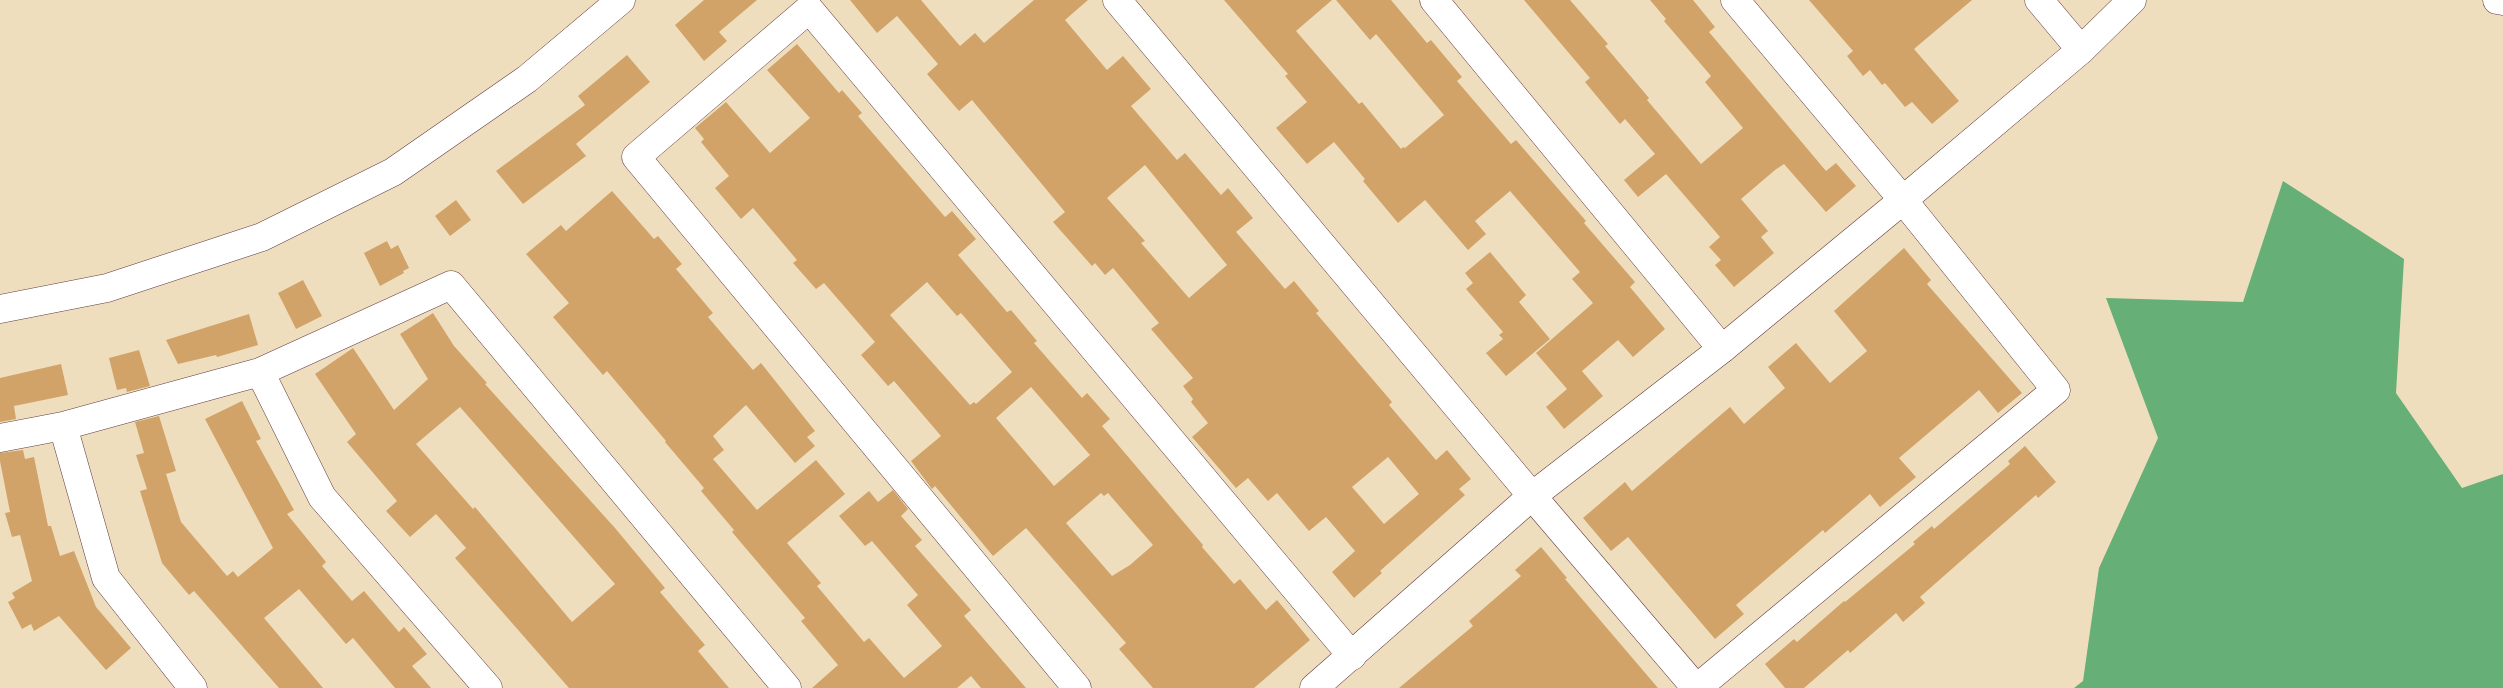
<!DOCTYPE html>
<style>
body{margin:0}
canvas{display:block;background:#efdebd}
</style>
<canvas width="2503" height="688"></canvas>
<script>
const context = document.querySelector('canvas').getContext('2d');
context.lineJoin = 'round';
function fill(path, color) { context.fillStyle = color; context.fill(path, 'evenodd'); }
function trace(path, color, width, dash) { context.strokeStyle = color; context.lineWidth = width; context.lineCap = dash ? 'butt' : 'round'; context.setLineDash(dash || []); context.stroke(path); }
const forest = new Path2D(`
 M2283,181l121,78 -8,134 66,95 41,-14v214h-429l9,-7 16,-113 59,-130 -52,-140 137,4z`);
const building = new Path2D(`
 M704,0h53l-38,32 8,9 -23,20 -29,-36z
 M850,0h71l39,46 15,-13 9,10 50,-43h54l-23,20 42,50 16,-14 28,33 -20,17 46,54 8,-7 36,42 7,-7 25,30 -17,14 49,57 9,-8 25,30 -3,2 76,89 -3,3 47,55 11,-10 24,29 -12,10 6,6 -85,76 2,2 -28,25 -22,-26 23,-21 -29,-34 -17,14 -32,-38 -9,8 -20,-23 -12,10 -44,-51 16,-14 -17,-21 2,-3 -10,-13 10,-8 -42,-49 8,-6 -46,-55 -8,7 -10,-12 -3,3 -39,-44 12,-10 -93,-112 -13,11 -32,-37 11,-10 -41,-48 -20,17zM1145,165l82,100 -38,33 -48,-55 4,-2 -38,-43zM1388,457l31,37 -35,30 -32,-37z
 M1224,0h108l-36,31 63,73 3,-2 39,47 2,-2 2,1 39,-33 -68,-81 -6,6 -34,-40h55l36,43 4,-3 31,37 -5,4 54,63 5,-4 70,81 -2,2 51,59 -5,5 35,42 -32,28 -15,-17 -36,31 21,25 -39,33 -18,-22 21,-18 -31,-36 57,-50 -21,-24 8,-7 -70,-81 -35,30 11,13 -18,16 -43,-50 -27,23 -35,-42 2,-2 -31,-37 -27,22 -31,-36 31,-26 -22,-26 3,-2z
 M1524,0h46l38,44 -3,2 44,52 -2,2 54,64 42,-36 -38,-46 6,-6 -47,-55 2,-2 -16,-19h43l22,27 -6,5 117,139 10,-8 20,23 -30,26 -42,-48 -9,6 -34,29 27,32 -7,6 13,16 -40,34 -19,-22 6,-5 -12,-13 11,-10 -54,-63 -28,23 -14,-17 31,-26 -30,-35 -5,5 -11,-13 -24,-29 5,-4z
 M1809,0h163l-58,49 45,52 -27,23 -20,-22 -7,5 -20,-24 -3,2 -12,-15 -7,6 -16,-20 6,-5z
 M797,44l42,49 3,-3 20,23 -4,3 87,101 7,-6 24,28 -18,16 49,57 4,-2 26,31 -3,2 48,55 5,-5 23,26 -8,7 101,119 -1,2 32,37 6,-5 26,31 11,-10 33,40 -56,48h-101l-34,-39 7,-6 -100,-115 -33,28 -58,-70 -3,3 -21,-28 30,-25 -47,-55 -6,5 -27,-31 14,-13 -51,-59 -8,6 -23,-26 4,-3 -44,-52 -12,11 -26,-31 14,-12 -28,-34 3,-3 -9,-11 31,-26 44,51 40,-35 -43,-48zM927,282l30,34 4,-3 51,59 -36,32 -2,-2 -4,3 -80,-90zM1031,387l59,68 -36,31 -58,-68zM1101,493l3,3 4,-3 45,52 -23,20 -18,11 -46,-53z
 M627,55l23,27 -74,62 10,12 -63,48 -27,-33 89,-66 -7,-9z
 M612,191l42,48 4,-3 24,28 -6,5 37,44 -5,4 45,53 8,-7 54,68 -8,6 8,9 -20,17 -49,-58 -33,31 11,14 -11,9 44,51 59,-50 29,34 -58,49 34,40 -4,3 47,56 5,-4 35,40 38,-32 -35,-41 11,-10 -46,-54 -7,5 -26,-30 30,-25 9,11 15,-12 15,19 -7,7 21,24 -7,6 56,64 -7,6 62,72h-45l-10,-12 -14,12h-145l26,-23 -37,-44 4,-3 -73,-86 2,-2 -33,-39 3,-3 -39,-46 1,-1 -59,-70 -4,4 -50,-58 16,-14 -43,-49 35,-29 5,6z
 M456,200l15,20 -21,16 -15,-20z
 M387,241l4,8 7,-4 11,23 -6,3 1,2 -24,13 -16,-33z
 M1904,248l27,32 -4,4 95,109 -24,20 -19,-23 -80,68 17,19 -36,30 -10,-13 -45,39 -2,-3 -87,75 8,9 -29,25 -87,-102 -17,14 -28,-33 42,-36 7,9 98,-84 14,17 41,-36 -17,-21 28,-24 34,40 37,-32 -33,-40z
 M1490,252l36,43 -7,7 31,37 -44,37 -20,-23 17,-14 -4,-4 4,-3 -37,-43 7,-6 -8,-10z
 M303,280l19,36 -26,13 -18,-36z
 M433,313l21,33 33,37 -2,1 130,144 50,60 -5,4 45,53 -7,6 31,37h-160l-114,-130 11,-10 -30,-34 -26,23 -24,-26 11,-10 -50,-59 9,-8 -41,-60 38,-26 41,62 34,-31 -28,-45zM460,407l155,177 -43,38 -97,-115 -2,2 -57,-65z
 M249,314l9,31 -41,12 -1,-2 -38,9 -12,-24z
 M139,350l11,36 -23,6 -1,-4 -9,2 -8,-32z
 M61,364l7,31 -54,11 2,13 -16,3v-44z
 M242,401l19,38 -5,2 38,69 -7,4 39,48 -4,4 30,35 12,-10 35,41 5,-5 23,27 -15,12 19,22h-36l-42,-50 -7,6 -47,-55 -35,29 59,70h-44l-85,-97 -5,4 -27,-32 -22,-72 7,-2 -11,-34 8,-2 -9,-31 24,-6 17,55 -10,3 15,48 46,54 6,-5 5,6 35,-29 -68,-129z
 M2025,446l31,36 -18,16 -2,-3 -116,102 5,6 -22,19 -7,-9 -46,40 -2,-3 -44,38h-19l-20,-24 29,-25 3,3 47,-41 1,1 70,-58 -2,-2 19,-16 2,3 76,-65 -2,-3z
 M23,450l2,9 9,-2 14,69h3l9,30 14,-5 22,56 35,41 -25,22 -47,-54 -25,15 -3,-7 -9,5 -14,-27 7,-4 -3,-5 20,-12 -12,-46 -8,2 -7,-24 5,-1 -10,-51v-8z
 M1541,547l26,31 -2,1 93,109h-259l74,-62 -4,-5 52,-45 -6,-6z`);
const minor = new Path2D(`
 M1434,0l288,349
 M2039,0l42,50
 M2497,0l6,1
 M260,372l62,125 166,191
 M63,426l43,152 87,110
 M0,438l63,-12 197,-54 191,-87 336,403
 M1532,496l164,192
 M1077,688l-441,-531 173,-148 543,647
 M1697,688l359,-298 -153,-190 -168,-200`);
const tertiary = new Path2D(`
 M1117,0l415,496
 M0,309l107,-21 155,-51 131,-65 134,-93 94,-79
 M1314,688l218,-192 190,-147 181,-149 178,-150 51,-50`);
fill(forest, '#66af77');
fill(building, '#d2a368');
trace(minor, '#633c41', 29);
trace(tertiary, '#633c41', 29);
trace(minor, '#fff', 28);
trace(tertiary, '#fff', 28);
</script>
